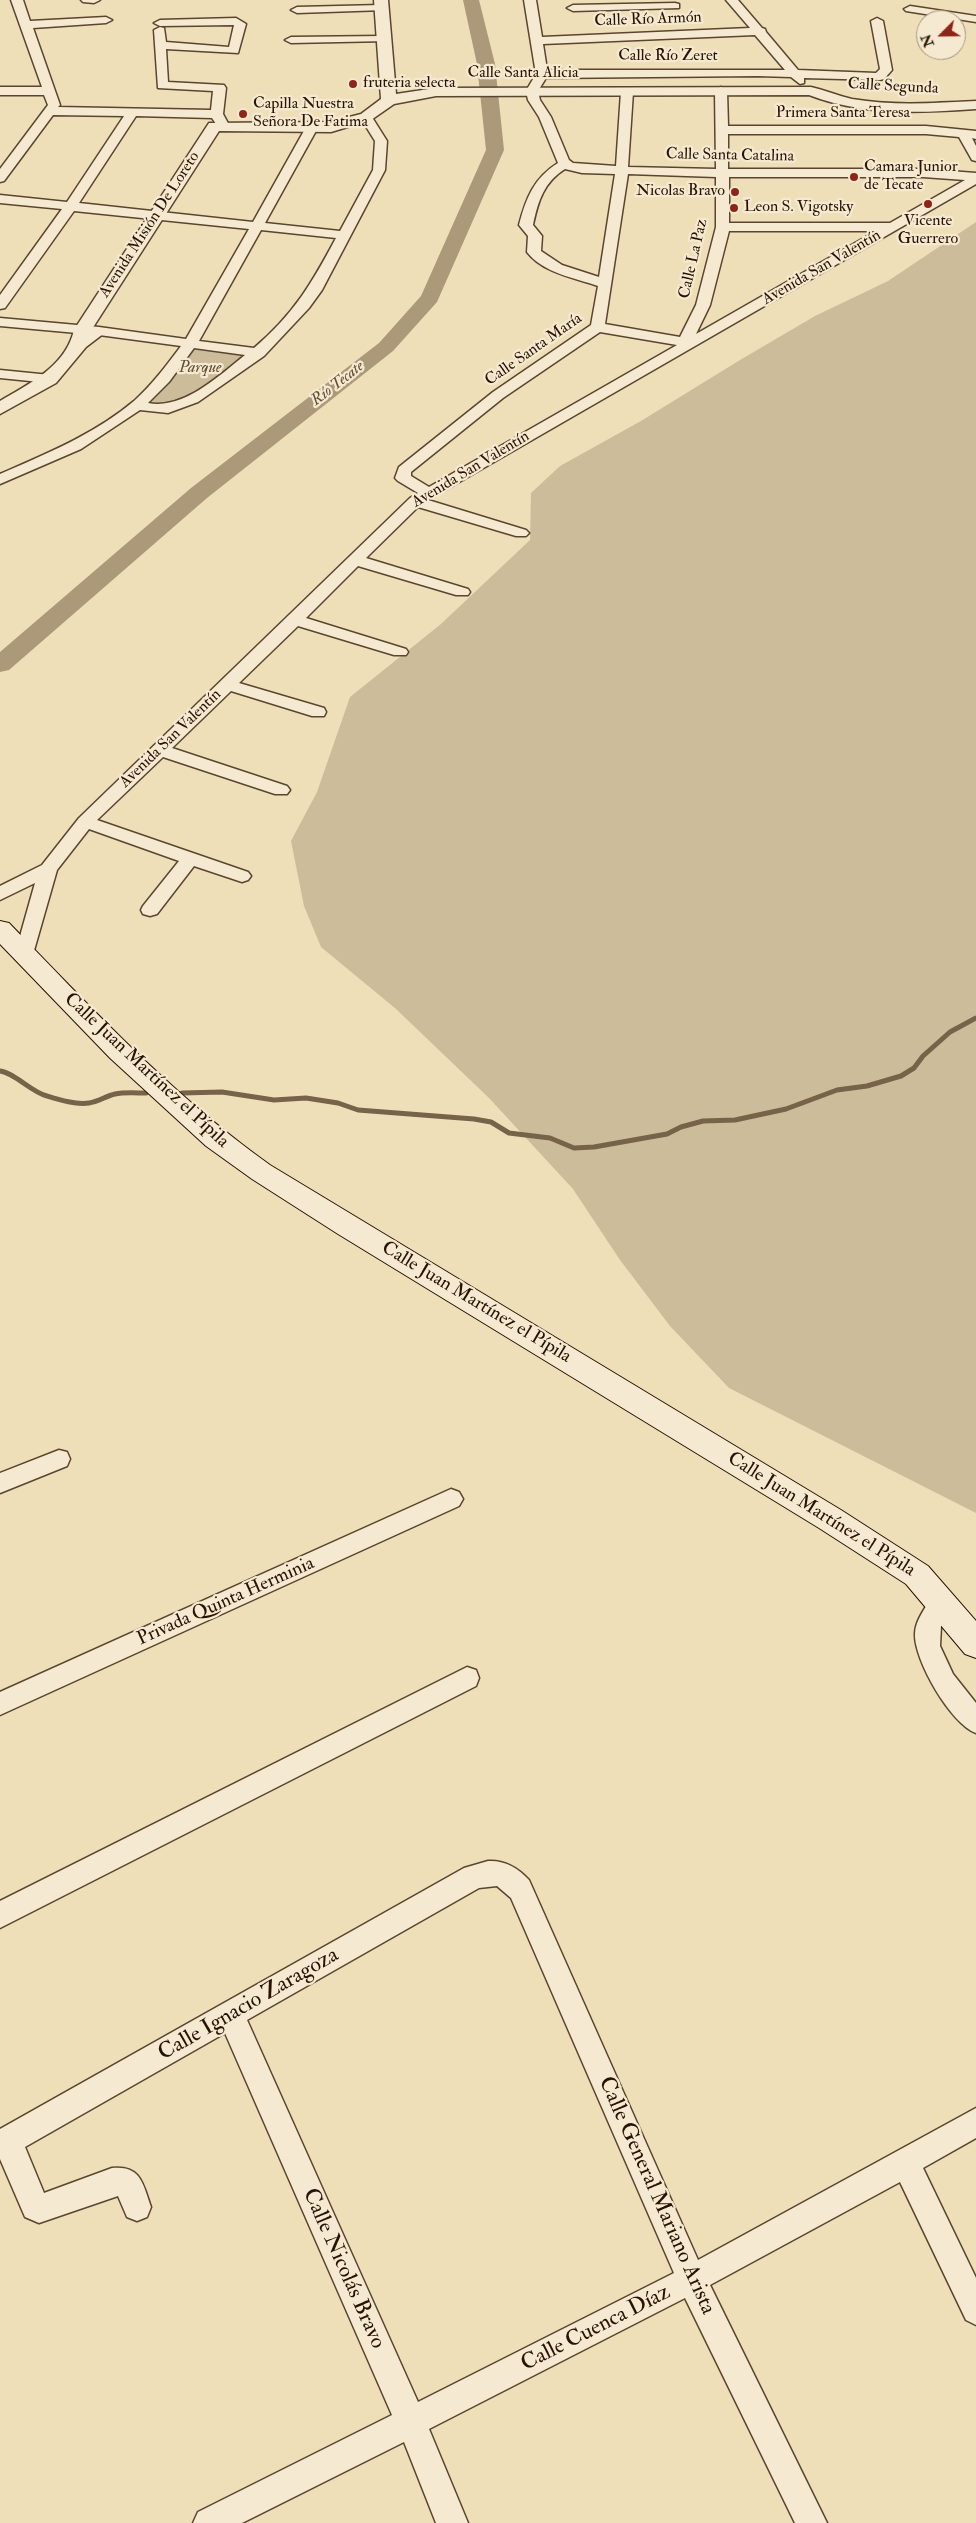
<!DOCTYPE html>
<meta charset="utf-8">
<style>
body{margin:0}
#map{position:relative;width:976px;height:2523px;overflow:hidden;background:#efdfb8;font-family:"IM FELL Double Pica",serif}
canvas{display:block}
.north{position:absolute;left:916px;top:10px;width:50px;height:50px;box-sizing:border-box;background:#f5ead1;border:1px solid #a3947d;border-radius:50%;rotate:247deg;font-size:14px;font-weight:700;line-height:20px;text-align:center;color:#281200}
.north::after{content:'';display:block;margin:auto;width:18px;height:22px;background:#8f2418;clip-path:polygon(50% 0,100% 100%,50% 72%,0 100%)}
</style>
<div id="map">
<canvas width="976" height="2523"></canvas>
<div class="north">N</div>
</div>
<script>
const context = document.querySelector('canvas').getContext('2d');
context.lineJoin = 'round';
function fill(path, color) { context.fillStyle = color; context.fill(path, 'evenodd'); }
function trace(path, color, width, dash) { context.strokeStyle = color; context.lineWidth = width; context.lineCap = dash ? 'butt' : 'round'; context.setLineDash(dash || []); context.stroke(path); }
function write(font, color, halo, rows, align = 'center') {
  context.font = font + ' "IM FELL Double Pica",serif'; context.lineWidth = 4.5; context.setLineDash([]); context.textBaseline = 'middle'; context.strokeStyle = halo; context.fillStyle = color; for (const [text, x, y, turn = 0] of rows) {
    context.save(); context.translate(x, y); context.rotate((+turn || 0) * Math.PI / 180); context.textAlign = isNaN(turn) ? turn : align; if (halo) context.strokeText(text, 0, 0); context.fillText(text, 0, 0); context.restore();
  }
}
const green = new Path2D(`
 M976,222v1291l-247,-125 -59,-62 -50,-66 -47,-71 -84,-91 -93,-89 -75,-62 -17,-41 -13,-65 26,-49 33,-95 91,-73 89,-84 1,-47 29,-27 81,-45 99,-61 75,-44 73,-35z
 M191,343l69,9 -92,61 -26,-10z`);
const stream = new Path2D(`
 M0,1071c15,2 31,21 47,25 13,4 29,9 42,7 9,-1 17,-7 26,-9 9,-2 21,-1 31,-1
 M182,1093l40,-1 52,8 32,-2 32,5 20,7 116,9 17,3 18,11 41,5 24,10 20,-1 73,-13 14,-7 22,-6 32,-1 51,-11 51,-19 30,-4 34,-10 13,-8 9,-12 27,-24 26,-14`);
const river = new Path2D(`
 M463,0h16l16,64 9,86 -67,152 -44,49 -186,147 -198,172 -9,2v-20l191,-164 188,-145 42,-47 65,-146 -9,-86z`);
const minor = new Path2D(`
 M11,0h12l7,21 76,-4 6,3 -6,3 -73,5 27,77 -2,2 153,3 2,-19 -55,-3 -4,-58 6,-3 4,1 2,14 63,5 5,-22 -74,1 -6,-3 6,-3 76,-2 10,6 -8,29 -72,-4 2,33 56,3 2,3 -3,26 7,13 -2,3h-8l-8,-12 -76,-2 -57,87 174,19 52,-93 6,-4 6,4 -52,94 75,8 33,-61 2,-29 -15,-24 2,-3h8l17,27 -2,29 -63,120 -13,18 -45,48 -66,46 -30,11 -28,-3 -59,39 -81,35v-10c46,-20 95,-40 134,-73 18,-16 32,-35 47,-55l-82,-11 -99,-9v-8l99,9 87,12 63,-110 -175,-18 -69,97 -5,1v-14l62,-86 -62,-6v-8l67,7 57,-86 -71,-1 -49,66 -4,1v-13l48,-64 -4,-10h-44v-8h42zM261,230l75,8c-24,45 -42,76 -82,110l-55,-7zM194,348l51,7c-26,21 -62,55 -97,48l21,-21z
 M81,0h19l-6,3 -11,-1z
 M524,0h12l6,37 208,-9 -24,-28h12l24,28 3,1 1,3 32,38 78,3 4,-4 -9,-48 6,-3 6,3 9,49 -8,9 -4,1 -76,-2v5l-4,1 -9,-7 -33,-1 -212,2 -8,13 2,9 11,17 18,43 4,3 43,3 5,-74 6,-4 6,4 -5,75 88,2 -1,-78 6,-4 6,4 1,35h198l50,5v8l-4,-1 4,8v15l-4,-1 -13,-23 -33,-3h-198v35h195l53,4v11l-548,316 98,30 3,3 -3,3h-10l-98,-29 -52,51 102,31 2,3 -2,3h-12l-98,-29 -52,52 100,31 2,3 -2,3h-12l-96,-29 -59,57 85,25 2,4 -2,4h-12l-81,-25 -59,57 115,38 3,4 -3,4h-12l-112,-37 -66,63 151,52 3,4 -3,4 -6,2 -48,-16 -37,48 -7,2 -7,-2 -2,-4 2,-4 36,-45 -90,-32 -32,41 -24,84 -2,5 -7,1 -7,-1 -2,-5 20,-71 -35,17v-14l42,-21 37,-47 331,-320 8,-5 -20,-12 -3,-3 4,-11 94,-75 98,-67 7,-39c-23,-8 -55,-13 -71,-34l1,-16 -9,-11c7,-27 15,-47 39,-62l-19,-46 -11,-17 -2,-9 10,-17zM755,35l30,35h-238l-4,-26zM565,169l17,4 33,1 -16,103 -37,-12 -21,-14 1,-15 -9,-11c5,-24 11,-43 32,-56zM628,174l88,3v50l-20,78 -16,32 -75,-13zM729,177h194l42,3 -75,43h-161zM729,231h147l-180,103 14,-29zM600,332l77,13 -248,142 -18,-11v-4l92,-74z
 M675,3l4,1v4l-106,3 -6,-3 6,-3z
 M381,5l4,1v4l-88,3 -6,-3 6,-3z
 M910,6l66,10v6l-70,-11 -2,-2z
 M384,36l4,1v4l-97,2 -6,-3 6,-3z
 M0,370l50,5 7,4 -7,4 -50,-5z
 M59,1450l8,2 3,7 -3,7 -67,27v-20z
 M451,1489l8,3 4,7 -4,7 -459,209v-23z
 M941,1592l8,3 4,7 -12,24 -1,20 13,28 23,29v30c-25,-9 -62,-73 -61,-99 0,-14 12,-28 18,-39z
 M467,1667l9,3 3,8 -3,8 -476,242v-27z
 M488,1861c17,-1 30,7 41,19l169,380 278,-152v30l-53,30 53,110v47l-10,-5 -66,-138 -190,103 117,238h-32l-110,-225 -256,131 39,94h-32l-32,-81 -162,81h-49l5,-11 194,-97 -167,-382 -200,114 19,46 68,-25c29,-3 31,16 39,39l-4,10 -10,4 -10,-4 -9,-21 -79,27 -14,-6 -25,-58v-30l464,-261zM497,1886l14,12 163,375 -256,129 -171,-382 232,-132z`);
const tertiary = new Path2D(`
 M374,0h14l8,94 40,-6 375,-1c14,3 27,9 41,12 41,7 83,4 124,2v8c-57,4 -112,7 -167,-14l-373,1 -42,8 -23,16 -40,12 -112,-1 -127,198 8,1 3,4 -17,13 -30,36 -56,31v-13c29,-17 66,-35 74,-71l135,-207 121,-1 31,-8 20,-15z`);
const secondary = new Path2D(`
 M0,921l9,2c83,86 164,173 261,242l571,345 87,56 48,55v37l-11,-4 -59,-70 -87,-56 -481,-294 -86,-55 -46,-33 -96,-88 -110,-114z`);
const markers = [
 [353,84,5,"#8f2418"],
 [243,114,5,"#8f2418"],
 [854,177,5,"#8f2418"],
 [735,192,5,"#8f2418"],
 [928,204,5,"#8f2418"],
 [734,208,5,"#8f2418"]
];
const farStreetnames = [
 ["Calle Río Armón",648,20,-2],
 ["Calle Río Zeret",668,57],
 ["Calle Santa Alicia",523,74],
 ["Calle Segunda",893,87,3],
 ["Primera Santa Teresa",843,114],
 ["Calle Santa Catalina",730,156,1],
 ["Avenida Misión De Loreto",150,225,-57],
 ["Calle La Paz",694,259,-77],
 ["Avenida San Valentín",822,268,-30],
 ["Calle Santa María",534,350,-35],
 ["Avenida San Valentín",471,470,-31],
 ["Avenida San Valentín",171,739,-44]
];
const farPoinames = [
 ["fruteria selecta",363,84],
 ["Capilla Nuestra",253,105],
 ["Señora De Fatima",253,123],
 ["Camara Junior",864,168],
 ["de Tecate",864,186],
 ["Nicolas Bravo",725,192,"right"],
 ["Leon S. Vigotsky",744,208],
 ["Vicente",928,222,"center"],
 ["Guerrero",928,240,"center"]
];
const farParknames = [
 ["Parque",200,369]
];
const farWaternames = [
 ["Río Tecate",338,384,-38]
];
const streetNames = [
 ["Calle Juan Martínez el Pípila",146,1071,43],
 ["Calle Juan Martínez el Pípila",476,1303,31],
 ["Calle Juan Martínez el Pípila",821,1515,32],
 ["Privada Quinta Herminia",226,1602,-24]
];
const nearStreetnames = [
 ["Calle Ignacio Zaragoza",249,2005,-30],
 ["Calle General Mariano Arista",656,2196,66],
 ["Calle Nicolás Bravo",343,2269,66],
 ["Calle Cuenca Díaz",596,2329,-27]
];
fill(green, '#cdbc99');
trace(stream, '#776349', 5);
fill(river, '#ab9979');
trace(minor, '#5a452e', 3);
trace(tertiary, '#5a452e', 3);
trace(secondary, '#281200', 2);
fill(minor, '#f5ead1');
fill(tertiary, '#f5ead1');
fill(secondary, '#f5ead1');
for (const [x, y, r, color] of markers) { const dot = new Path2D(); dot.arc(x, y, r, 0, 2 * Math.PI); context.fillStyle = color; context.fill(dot); trace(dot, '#f5ead1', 2); }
write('16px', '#281200', '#f5ead1', farStreetnames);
write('16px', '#281200', '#f5ead1', farPoinames, 'left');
write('italic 16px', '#624e36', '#f5ead1', farParknames);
write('italic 16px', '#634f36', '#f5ead1', farWaternames);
write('19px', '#281200', '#f5ead1', streetNames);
write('22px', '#281200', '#f5ead1', nearStreetnames);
</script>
